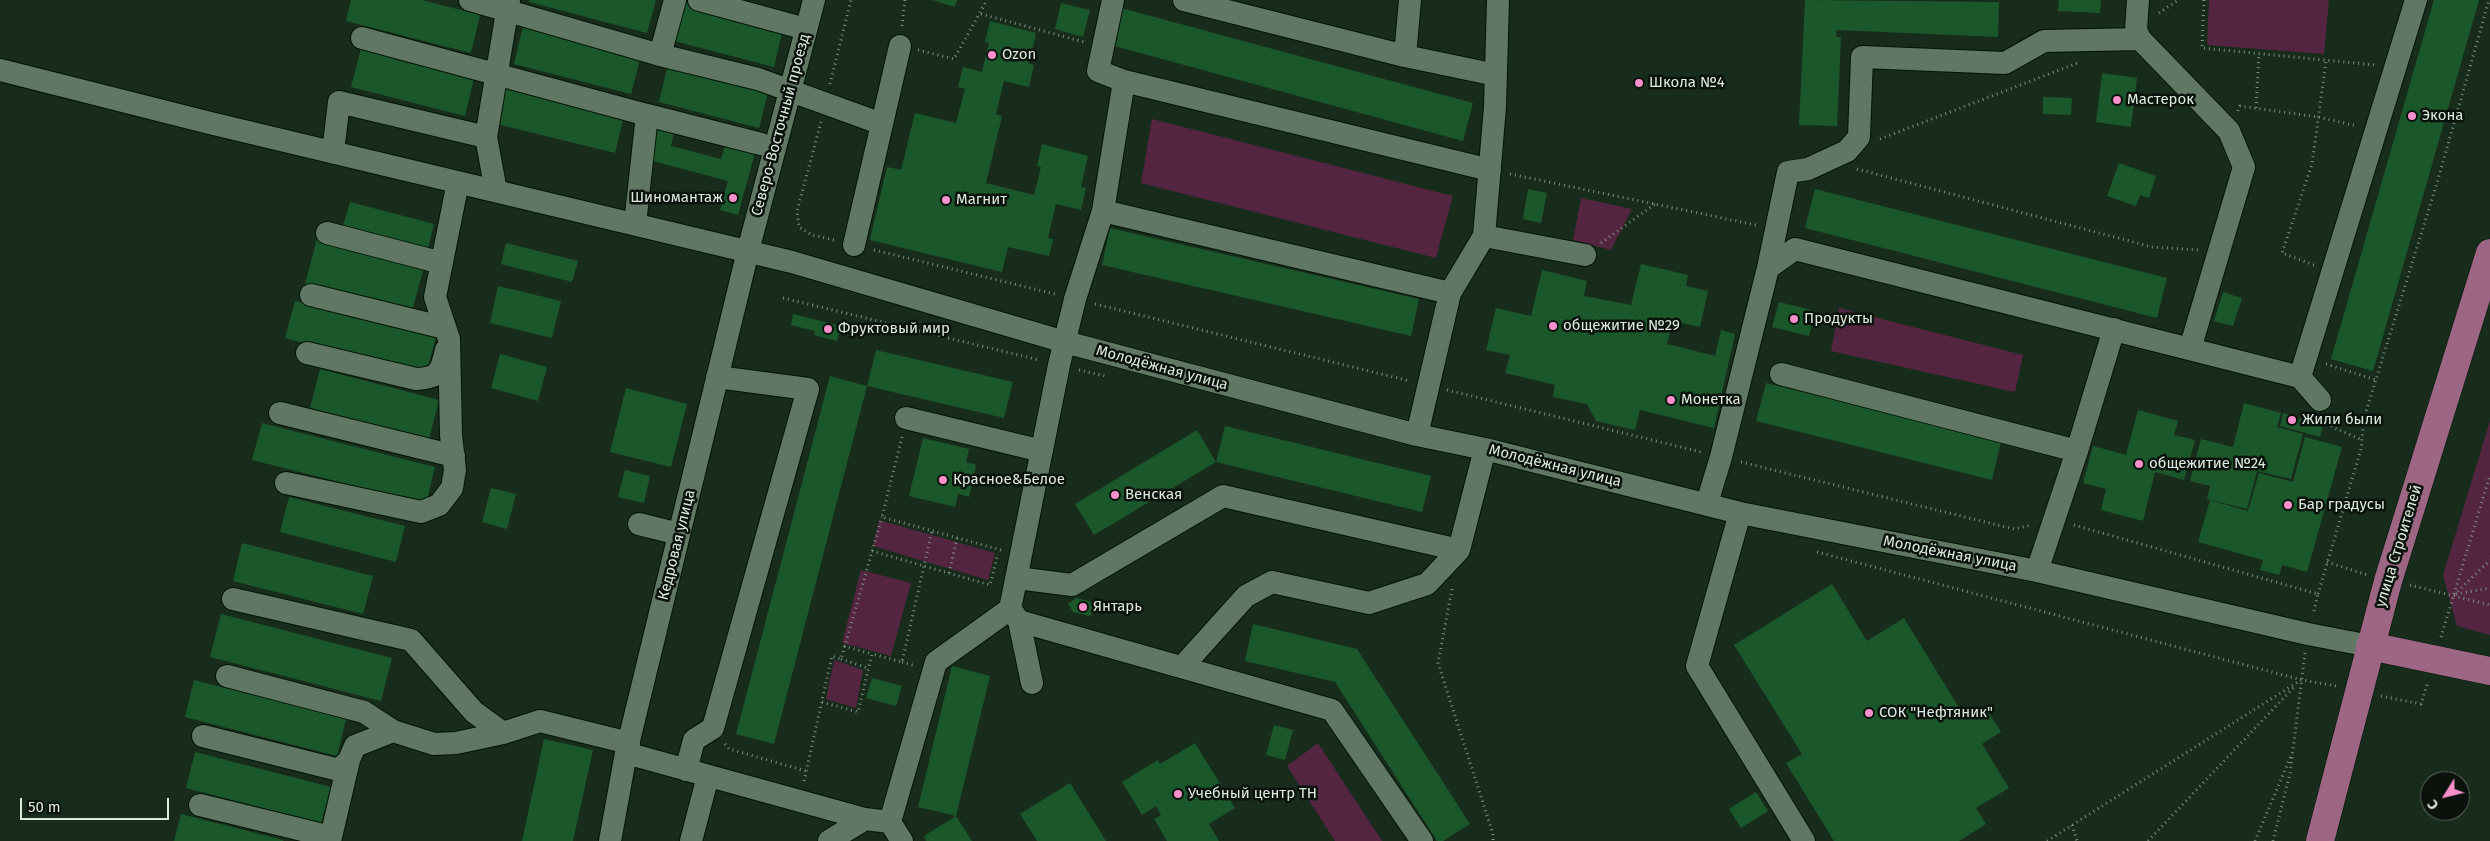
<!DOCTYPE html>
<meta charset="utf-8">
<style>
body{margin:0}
#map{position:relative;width:2490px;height:841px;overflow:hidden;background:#182c1c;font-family:"Fira Sans",sans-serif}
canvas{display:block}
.north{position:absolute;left:2420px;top:771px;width:50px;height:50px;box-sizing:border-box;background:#0a120b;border:1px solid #5e685f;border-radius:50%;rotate:234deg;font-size:14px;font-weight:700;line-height:20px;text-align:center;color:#dde9de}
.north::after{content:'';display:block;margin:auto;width:18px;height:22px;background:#f890cb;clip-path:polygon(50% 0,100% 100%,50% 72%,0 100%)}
.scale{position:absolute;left:20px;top:798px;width:149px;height:22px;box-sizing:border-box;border:2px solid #dde9de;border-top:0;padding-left:6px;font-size:15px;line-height:18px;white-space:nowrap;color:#dde9de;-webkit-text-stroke:4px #0a120b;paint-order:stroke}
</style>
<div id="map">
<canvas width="2490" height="841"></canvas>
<div class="north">С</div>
<div class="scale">50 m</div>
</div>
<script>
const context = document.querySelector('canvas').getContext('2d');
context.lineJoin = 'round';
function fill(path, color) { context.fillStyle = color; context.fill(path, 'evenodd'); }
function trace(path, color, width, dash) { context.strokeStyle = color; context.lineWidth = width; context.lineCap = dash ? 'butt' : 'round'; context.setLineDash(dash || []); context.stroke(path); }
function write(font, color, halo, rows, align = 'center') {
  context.font = font + ' "Fira Sans",sans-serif'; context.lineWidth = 5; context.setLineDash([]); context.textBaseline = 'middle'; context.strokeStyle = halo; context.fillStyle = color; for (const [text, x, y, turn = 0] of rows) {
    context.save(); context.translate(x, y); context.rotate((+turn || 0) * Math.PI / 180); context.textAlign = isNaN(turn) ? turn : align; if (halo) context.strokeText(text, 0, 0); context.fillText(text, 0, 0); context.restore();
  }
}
const green = new Path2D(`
 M2209,0h120l-5,54 -117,-9z
 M1152,119l301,77 -17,62 -295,-75z
 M1581,198l51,11 -21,41 -38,-10z
 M1839,308l184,47 -8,37 -184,-41z
 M2490,421v214l-33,-9 -14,-51z
 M879,520l116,33 -7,27 -115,-34z
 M861,570l50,13 -20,73 -49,-13z
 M834,660l29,10 -7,38 -30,-9z
 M1318,743l64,98h-47l-48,-75z`);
const building = new Path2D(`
 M351,0h71l58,15 -9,38 -125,-32z
 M529,0h127l-9,33 -118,-31z
 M932,0h25l-2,7z
 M1805,0l194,2 -1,35 -161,-7 -1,7h5l-4,89 -38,-1z
 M2059,0h42l-1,13 -42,-2z
 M2434,0h45l-106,371 -42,-12z
 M684,3l99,26 -9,38 -100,-26z
 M1061,3l29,7 -7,27 -28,-8z
 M1121,8l352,95 -10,38 -352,-96z
 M990,21l46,12 -7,31 5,1 -5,22 -25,-6 -8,33 6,2 -16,67 48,12 7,-28 -4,-1 5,-22 46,12 -7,31 5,1 -5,22 -25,-6 -8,34 5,1 -4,17 -41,-9 -6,25 -132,-32 17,-73 14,3 14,-57 41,10 9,-34 -7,-2 5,-20 19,5 7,-29 -4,-1z
 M523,26l118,29 -10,39 -117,-30z
 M361,49l113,29 -9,38 -114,-29z
 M668,64l101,25 -10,39 -100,-26z
 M2102,73l35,5 -6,49 -35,-5z
 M506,85l118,30 -9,38 -118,-29z
 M2043,97l29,1 -1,17 -28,-1z
 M654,126l20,5 -3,15 50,13 5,-18 30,8 -18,66 -18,-5 8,-29 -83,-22z
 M2119,163l37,13 -7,22 -9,-3 -4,11 -29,-10z
 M1528,189l19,4 -6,30 -18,-4z
 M1815,189l352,89 -10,40 -352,-90z
 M350,202l84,22 -6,24 -85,-22z
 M1110,228l309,71 -8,37 -309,-71z
 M317,239l107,28 -12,44 -107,-27z
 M506,243l72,18 -6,21 -71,-18z
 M1641,264l47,11 -2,11 22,5 -8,36 -27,-6 -6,23 48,12 6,-26 14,4 -21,94 -74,-18 -5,20 -39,-9 -9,-17 -34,-7 2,-12 -50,-12 5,-18 -24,-5 10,-42 35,8 11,-46 45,11 -3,15 47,9z
 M498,286l63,15 -9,37 -62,-15z
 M2223,292l19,6 -9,28 -19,-5z
 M295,301l141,36 -10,37 -141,-36z
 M1779,302l36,9 -6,25 -37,-9z
 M793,314l48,12 -4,15 -23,-6 1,-4 -24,-6z
 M876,350l137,32 -9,36 -137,-32z
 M500,354l47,13 -9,34 -47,-13z
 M320,369l119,31 -10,39 -119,-31z
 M830,376l37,10 -93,358 -38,-10z
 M1766,383l235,58 -9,39 -236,-59z
 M626,388l61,16 -16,63 -61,-15z
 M2244,403l37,10 -4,14 26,7 -12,45 -34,-8 -10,38 -40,-10 3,-13 -20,-5 11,-42 32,8z
 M2138,410l40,11 -4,14 21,5 -11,40 -29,-8 -12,49 -42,-11 5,-21 -23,-6 10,-37 33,9z
 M2283,413l40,13 -3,11 -40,-11z
 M262,423l173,44 -9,37 -174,-44z
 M1225,426l206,50 -9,36 -206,-50z
 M1197,430l19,32 -122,73 -19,-31z
 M2305,437l37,10 -35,125 -25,-7 -3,10 -19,-5 3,-10 -65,-18 12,-42 38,11 11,-38 34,9z
 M923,438l46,11 -3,13 10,3 -7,32 -11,-3 -3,13 -46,-11z
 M625,470l25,6 -6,27 -26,-6z
 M491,488l25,6 -9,35 -25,-7z
 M289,497l116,29 -9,36 -116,-30z
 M242,543l131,33 -10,38 -130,-33z
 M1832,584l35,57 37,-23 62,101 19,-12 16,25 -19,12 27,44 -33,20 10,16 -27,17h-125l-48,-78 16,-9 -68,-109z
 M1076,598l17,4 5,8 -9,6 -16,-4 -5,-8z
 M221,614l171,44 -11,43 -171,-44z
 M1253,624l104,25 113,175 -27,17h-6l-102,-159 -90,-21z
 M952,666l38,10 -34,140 -38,-9z
 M872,678l30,8 -6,20 -30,-8z
 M194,680l152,39 -9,37 -152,-39z
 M1274,725l19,5 -8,30 -19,-5z
 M544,739l49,11 -20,91h-51z
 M1195,743l40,65 -26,16 10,17h-52l-13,-22 7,-4 -5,-9 -14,9 -20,-33 36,-22 2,4z
 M195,752l136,35 -10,36 -135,-35z
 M1070,783l36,58h-69l-17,-27z
 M1756,792l12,19 -27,17 -12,-19z
 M181,814l102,26v1h-109z
 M956,816l16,25h-46l-2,-5z`);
const path = new Path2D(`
 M2204,0l-2,48 173,17
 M2159,13l19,-13
 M981,14l103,28
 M902,26l3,-26
 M918,50l36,9 33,-59
 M830,84l21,-84
 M2256,108l3,-54
 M2238,111l2,-5 78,11 39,9
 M821,122l-24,89 2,16 13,8 22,5
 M1880,139l200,-77
 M1857,169l295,78 46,3
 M1510,174l246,51
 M1601,243l54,-39
 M874,250l181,44
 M2314,265l-32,-12 30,-89 14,-103
 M783,298l256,62
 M1095,304l315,77
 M2326,364l50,16
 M1079,370l26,6
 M1447,390l254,62
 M2327,417l5,10 30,13
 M902,437l-20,80 119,33
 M1741,462l273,67 17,-4
 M2074,525l244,69 -5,21
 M872,551l118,34 7,-28
 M1817,552l485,128 34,6
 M2327,562l40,13
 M949,573l8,-35
 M2410,585l80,20
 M1452,589l-14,74 55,171v7
 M2318,594l43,-145 3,-31 73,-235 52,-183
 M2456,594l34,-6
 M2454,595l36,-35
 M2441,637l49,-162
 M844,646l28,8
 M841,659l27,9
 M902,662l11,3
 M2381,696l40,8 7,-22
 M822,702l36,10 14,-58 30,8 30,-131
 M725,744l4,5 77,22
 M804,781l28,-125 9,3 41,-142
 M2072,825l5,16
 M2047,841l254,-161
 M2148,841l147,-155
 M2255,841l36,-85
 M2273,841l17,-68 15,-120`);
const minor = new Path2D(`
 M470,0l190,55 98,24 124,45 18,-78
 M699,0l107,29
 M1113,0l-15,71 26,10
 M1184,0l221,56
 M1410,0l-5,56 91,19
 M2138,0l-2,30 4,9 89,92 15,36 -54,182
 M362,38l285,77 -12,109
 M660,55l15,-55
 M0,70l210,53 582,139 273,80 352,93 68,14 255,64 297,58 271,63 62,12
 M647,115l114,29
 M333,152l6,-50 147,35
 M496,191l-10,-54 23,-137
 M327,233l115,30
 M1484,236l101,19
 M854,245l28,-121
 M1768,268l20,-96 20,-3 39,-18 12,-14 3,-80 143,6 39,-22 96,-2
 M1450,293l-347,-82 21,-130 366,89
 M311,295l134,33
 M307,353l109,26c24,-1 25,-8 30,-29
 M1781,374l296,77
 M2300,377l20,23
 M280,413l174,43
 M906,418l136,33
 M1417,435l33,-142 34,-57 11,-129 3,-107
 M286,483l135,29 18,-7 13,-17 3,-18 -4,-35 -2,-96 -14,-42 23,-115
 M1707,503l14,-46 47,-189 27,-19 505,128 116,-377
 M1740,513l-43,153 107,175
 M639,524l40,10
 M2037,571l40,-120 37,-122
 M1017,578l55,7 151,-89 236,54 26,-101
 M233,599l178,41 63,72 29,21
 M1011,610l8,11 13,62
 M1019,621l313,89 90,131
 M1182,667l64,-71 26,-14 97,21 58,-19 32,-34
 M227,676l137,36 29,19 41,13 22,-1 47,-10 37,-12 89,22
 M203,736l136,34 10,-10 6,-14 38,-15
 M626,753l239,66 25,3 46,-160 74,-53 49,-244 16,-66 28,-88
 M686,770l8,-30 19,-12 95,-339 -91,-12
 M200,805l131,32 18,-77
 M890,822l12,19
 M610,841l16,-88 122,-502 66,-251
 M691,841l17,-65
 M829,841l36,-22`);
const major = new Path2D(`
 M2370,646l120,25
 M2320,841l68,-260 102,-328`);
const markers = [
 [992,55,5,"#f890cb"],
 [1639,83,5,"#f890cb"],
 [2117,100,5,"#f890cb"],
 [2412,116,5,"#f890cb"],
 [733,198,5,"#f890cb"],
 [946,200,5,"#f890cb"],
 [1794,319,5,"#f890cb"],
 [1553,326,5,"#f890cb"],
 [828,329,5,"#f890cb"],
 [1671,400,5,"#f890cb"],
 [2292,420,5,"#f890cb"],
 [2139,464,5,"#f890cb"],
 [943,480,5,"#f890cb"],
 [1115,495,5,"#f890cb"],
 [2288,505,5,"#f890cb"],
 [1083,607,5,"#f890cb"],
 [1869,713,5,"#f890cb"],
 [1178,794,5,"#f890cb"]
];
const poiNames = [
 ["Ozon",1002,55],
 ["Школа №4",1649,83],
 ["Мастерок",2127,100],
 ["Экона",2422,116],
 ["Шиномантаж",723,198,"right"],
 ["Магнит",956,200],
 ["Продукты",1804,319],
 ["общежитие №29",1563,326],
 ["Фруктовый мир",838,329],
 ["Монетка",1681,400],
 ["Жили были",2302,420],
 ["общежитие №24",2149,464],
 ["Красное&Белое",953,480],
 ["Венская",1125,495],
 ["Бар градусы",2298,505],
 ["Янтарь",1093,607],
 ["СОК \"Нефтяник\"",1879,713],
 ["Учебный центр ТН",1188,794]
];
const streetNames = [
 ["Северо-Восточный проезд",781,125,-75],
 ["Молодёжная улица",1162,368,15],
 ["Молодёжная улица",1555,466,14],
 ["Кедровая улица",677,545,-76],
 ["улица Строителей",2399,546,-73],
 ["Молодёжная улица",1950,554,11]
];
fill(green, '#532540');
fill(building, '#1a582c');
trace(minor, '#031406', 24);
trace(major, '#031406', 29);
trace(path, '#7e8e80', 3, [1, 4]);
trace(minor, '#607764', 22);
trace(major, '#9c6684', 28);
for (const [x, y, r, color] of markers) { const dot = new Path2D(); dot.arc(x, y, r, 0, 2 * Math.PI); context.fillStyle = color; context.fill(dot); trace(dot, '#0a120b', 2); }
write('15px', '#dde9de', '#0a120b', poiNames, 'left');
write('15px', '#dde9de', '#0a120b', streetNames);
</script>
